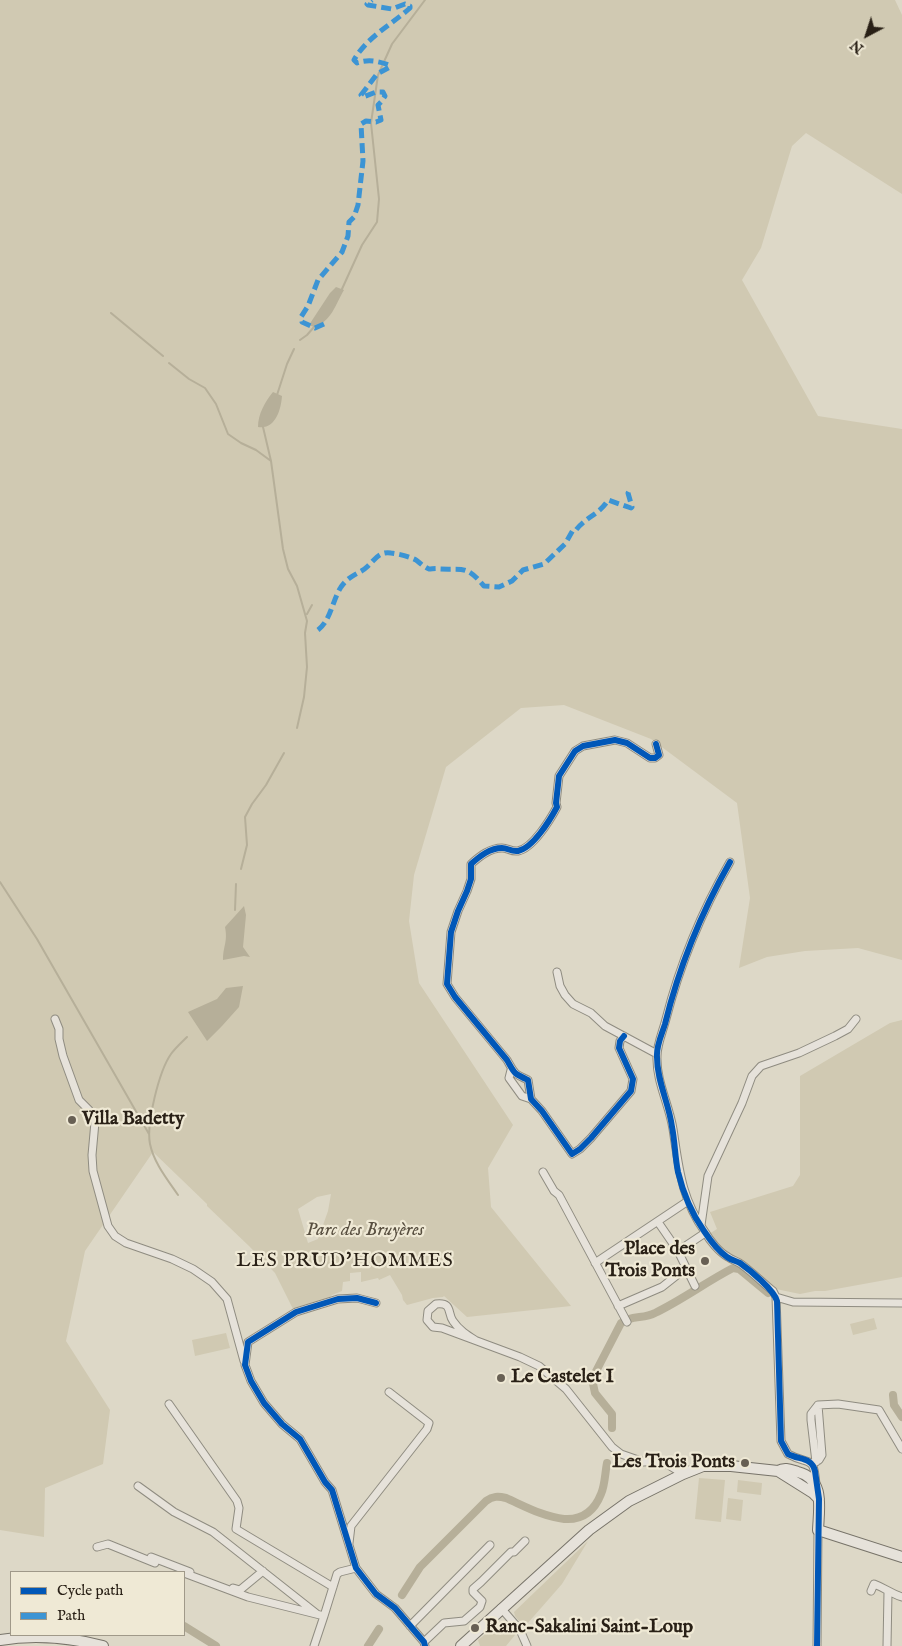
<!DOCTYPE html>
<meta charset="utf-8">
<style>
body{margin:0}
#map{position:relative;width:902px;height:1646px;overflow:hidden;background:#ddd8c7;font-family:"IM FELL English",serif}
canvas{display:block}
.legend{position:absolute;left:10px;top:1571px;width:175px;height:65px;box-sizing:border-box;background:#efe9d5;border:1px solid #a09989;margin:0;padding:6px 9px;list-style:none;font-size:15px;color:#292016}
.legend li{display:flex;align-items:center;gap:10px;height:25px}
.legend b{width:25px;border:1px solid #a09989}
.north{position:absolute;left:842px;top:10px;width:50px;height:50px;-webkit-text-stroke:4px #efe9d5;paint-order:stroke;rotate:220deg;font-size:14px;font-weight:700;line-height:20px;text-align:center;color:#292016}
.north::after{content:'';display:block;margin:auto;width:18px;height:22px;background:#292016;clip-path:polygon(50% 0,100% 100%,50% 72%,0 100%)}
</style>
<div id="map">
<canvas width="902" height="1646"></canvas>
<ul class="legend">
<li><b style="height:6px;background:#0057b8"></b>Cycle path</li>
<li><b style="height:6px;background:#3c94d4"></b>Path</li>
</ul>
<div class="north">N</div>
</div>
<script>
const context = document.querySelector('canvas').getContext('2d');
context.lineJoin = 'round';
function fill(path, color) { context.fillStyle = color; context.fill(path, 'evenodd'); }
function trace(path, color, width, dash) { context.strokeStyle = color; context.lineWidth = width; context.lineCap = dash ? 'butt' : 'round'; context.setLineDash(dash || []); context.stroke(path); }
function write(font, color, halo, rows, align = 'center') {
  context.font = font + ' "IM FELL English",serif'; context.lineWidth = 4.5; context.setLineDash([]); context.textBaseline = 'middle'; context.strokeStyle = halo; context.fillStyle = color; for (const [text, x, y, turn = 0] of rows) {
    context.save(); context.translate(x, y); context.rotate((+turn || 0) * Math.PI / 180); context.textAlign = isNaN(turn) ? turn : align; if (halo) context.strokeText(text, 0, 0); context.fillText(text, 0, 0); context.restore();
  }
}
const green = new Path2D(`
 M0,0h895l7,15v179l-96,-61 -14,13 -31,102 -19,32 76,136 84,13v531l-44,-12 -53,3 -38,6 -28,11 11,-70 -13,-95 -86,-64 -87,-34 -43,3 -75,59 -32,108 -5,46 10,62 94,142 -25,43 3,39 80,99 -104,11 -23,-21 -1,1 -10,1 -26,7 -4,-5 -1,-5 -12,-20 -11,5 -1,-2 -17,4v-10l-11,1v8l-7,1 -1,9 -10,4 -5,5 -34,9 -18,-36 -26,-27 -42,-40v-2l-54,-52 -68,99 -19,90 44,69 -7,54 -58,24 -1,49 -44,-7zM331,1194l-3,17 -10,28 -10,4 -10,-34 19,-12z
 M902,1020v257l-77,14h-10l-15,3 -24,-5 -30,-25 -20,-13 -10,-8 -7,-9 8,-5 -7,-17 83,-26 7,-11v-99l90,-53z
 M874,1318l3,11 -24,6 -3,-11z
 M226,1333l4,15 -35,8 -3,-16z
 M699,1478l26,2 -4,42 -26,-3z
 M738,1480l24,3 -1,12 -24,-3z
 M728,1498l15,2 -2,21 -15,-2z
 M588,1541l-26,43 -35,40 1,8 -13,-16 -1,-4z
 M501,1622c7,0 12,7 14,13l-9,11h-26l-2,-6z`);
const water = new Path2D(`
 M336,287l8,3c-9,15 -12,31 -30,37l-5,-2 21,-32z
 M273,392l9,4c-1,14 -7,34 -24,31 0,-13 7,-25 15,-35z
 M244,906l2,9 -3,32 7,10 -6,-1 -21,4c0,-14 5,-18 2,-33z
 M243,986l-4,21 -17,19 -15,15 -19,-29 29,-13 9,-11z`);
const stream = new Path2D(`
 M342,289l20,-44 15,-23 2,-23 -8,-76 7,-48 14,-31 33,-44
 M111,313l52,43
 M300,340l7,-5 7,-8
 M169,363l20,16 16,9 11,16 12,30 13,9 15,7 15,11 12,88 5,20 9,17 10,35 -2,12 2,34 -3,30 -7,31
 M277,395l10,-31 7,-15
 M263,427l8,34
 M307,614l5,-9
 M241,869l6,-24 -2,-28 7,-13 14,-19 18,-32
 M0,882l37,57 112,195
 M235,910l1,-26
 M178,1195c-11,-16 -24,-32 -28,-51 -4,-20 9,-73 21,-90 5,-7 11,-12 16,-17`);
const canal = new Path2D(`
 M893,1395l1,10 8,12
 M612,1428v-14l-17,-21 -3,-14 29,-56c10,-8 23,-4 34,-10 27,-13 51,-31 78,-45l6,1 29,24
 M402,1595l18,-28 66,-66c7,-5 12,-5 20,-3 30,13 77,42 95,-4 4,-9 4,-21 6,-31
 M184,1626l32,20
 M368,1646l11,-17`);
const street = new Path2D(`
 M730,862c-28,49 -50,102 -64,157 -3,12 -9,25 -9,37 -1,25 12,48 16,73 6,39 8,69 32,103 5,9 14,20 23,25 4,3 9,4 13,7 11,8 21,18 32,27l3,6 5,144 7,13c22,12 26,0 28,31
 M557,972l3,14 5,9 8,9 18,9 14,13 52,28
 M55,1019l4,10v10l4,17 16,44 15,15 1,7 -3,33 1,16 15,55 7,10 11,7 46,16 21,10 19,13 15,17 17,62
 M624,1036l-4,5 -1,7 14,31 -2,12 -40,47 -11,11 -8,5 -30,-43 -11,-12 -3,-19c-15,-7 -13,-6 -21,-20l-52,-63 -8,-13 4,-52 7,-21 9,-20 4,-12v-15c9,-8 19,-16 31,-16 6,0 9,4 16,3 15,-3 32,-31 39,-44l-1,-4 3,-27 16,-25 8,-5 32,-6 12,3 23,15h5l4,-3 -3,-11
 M511,1070l-2,8 13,18 9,3
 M543,1172l11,19 5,4 68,127
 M658,1222l20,29 17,35
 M701,1225l7,-49 34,-73 10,-27 9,-10 38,-13 36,-17 13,-7 8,-10
 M678,1251l27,-18
 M595,1263l93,-62
 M776,1297l17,5 109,1
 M376,1303l-19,-5 -19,1 -42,13 -48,30 -3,23 6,16 13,22 18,21 18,15 25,43 7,8 24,78 20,26 19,14 29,34 1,4
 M618,1306l44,-19 24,-19
 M475,1340c-8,-5 -16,-10 -22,-19 -6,-8 0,-19 -17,-17l-8,7 -1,9 6,7 9,1 78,29 19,9 27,23 46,58 9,7 23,8 18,-1 21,13
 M169,1404l68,97 2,7 -3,21 97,58
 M816,1462l-5,-42v-6l7,-9 20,-1 41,6 23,39
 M812,1463l7,-3 3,-5 -4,-50
 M138,1486l36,26 39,20 104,82
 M349,1543l2,-17 76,-97 2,-6 -40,-31
 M97,1547l11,-3 47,19
 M151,1557l39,15
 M184,1573l64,24 76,19 13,-42 3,-2 16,-4
 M233,1588l7,2 23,-19
 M871,1591l3,-7c11,4 16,9 28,13
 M501,1608l19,22 7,16
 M410,1626l80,-81
 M424,1642l20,-19 20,-2 16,-14 2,-6 -9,-9v-3l8,-7 30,-30h3l11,-11
 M314,1646l10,-30
 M817,1646l1,-116
 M887,1646l1,-54`);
const secondary = new Path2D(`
 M778,1471l35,22 6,6
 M0,1640c35,-6 68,-3 103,6
 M461,1646l128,-116 40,-29 54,-27 20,-8h28l47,5c7,-4 13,-1 20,1 27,7 21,36 20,58l84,27`);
const quiet = new Path2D(`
 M324,324l-9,4 -13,-6 -1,-5 7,-11 10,-26 24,-28 6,-16 1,-14 5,-5 4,-12 5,-44 -2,-37 5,-3 10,1 5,-2 -3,-15 3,-3 4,-6 -2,-4h-7l-13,5 -2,-2 16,-21 13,-7 -1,-2c-11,-4 -21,-6 -32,-2l-3,-3c13,-23 37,-35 56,-52v-2l-5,-2 -13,5 -24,-4 -1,-1 5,-4
 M318,630c13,-10 14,-29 23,-43 9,-13 19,-13 27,-21 7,-7 12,-15 23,-13 8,1 17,3 25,7 4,3 8,7 13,9 3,0 8,-1 11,0 24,1 26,-4 44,17l15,1 13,-6 11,-11 21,-6 21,-20 8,-14h3c9,-12 25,-17 32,-30l23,8 1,-1 -4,-14 2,-4`);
const cycleway = new Path2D(`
 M730,862c-29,51 -51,105 -65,162 -3,10 -9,22 -8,33 0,25 12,46 15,70 3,15 3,31 6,45 5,21 14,42 26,59 6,9 14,20 23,26 4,3 9,4 13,6 10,7 34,27 37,38l4,140 7,13c11,6 24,3 27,17l4,28 -2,147
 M624,1036l-4,5 -1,7 14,31 -2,12 -40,47 -11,11 -8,5 -30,-43 -11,-12 -3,-19c-15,-7 -13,-6 -21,-20l-52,-63 -8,-13 4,-52 7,-21 9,-20 4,-12v-15c9,-8 19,-16 31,-16 6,0 9,4 16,3 15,-3 32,-31 39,-44l-1,-4 3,-27 16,-25 8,-5 32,-6 12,3 23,15h5l4,-3 -3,-11
 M376,1303l-19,-5 -19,1 -42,13 -48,30 -3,23 6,16 13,22 18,21 18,15 25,43 7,8 24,78 20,26 19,14 29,34 1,4`);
const markers = [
 [72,1120,5,"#686054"],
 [705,1261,5,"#686054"],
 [501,1378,5,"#686054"],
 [745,1463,5,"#686054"],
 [475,1628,5,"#686054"]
];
const poiNames = [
 ["Villa Badetty",82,1120],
 ["Place des",695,1250,"right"],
 ["Trois Ponts",695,1272,"right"],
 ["Le Castelet I",511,1378],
 ["Les Trois Ponts",735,1463,"right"],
 ["Ranc-Sakalini Saint-Loup",485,1628]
];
const parkNames = [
 ["Parc des Bruyères",365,1231]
];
const neighbourhoodNames = [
 ["LES PRUD'HOMMES",345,1262]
];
fill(green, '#d0c9b2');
fill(water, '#b6af99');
trace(stream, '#b6af99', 2);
trace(canal, '#b6af99', 8);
trace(street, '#8f8c81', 9);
trace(secondary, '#777369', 12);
trace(street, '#e6e2da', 7);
trace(secondary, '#e6e2da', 10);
trace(quiet, '#3c94d4', 5, [10, 5]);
trace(cycleway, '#0057b8', 6);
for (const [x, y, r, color] of markers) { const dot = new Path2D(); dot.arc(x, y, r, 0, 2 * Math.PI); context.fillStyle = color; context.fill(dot); trace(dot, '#efe9d5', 2); }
write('bold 19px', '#292016', '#efe9d5', poiNames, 'left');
write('italic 19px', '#584f40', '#efe9d5', parkNames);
context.letterSpacing = '1px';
write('20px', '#292016', '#efe9d5', neighbourhoodNames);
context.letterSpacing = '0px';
</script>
